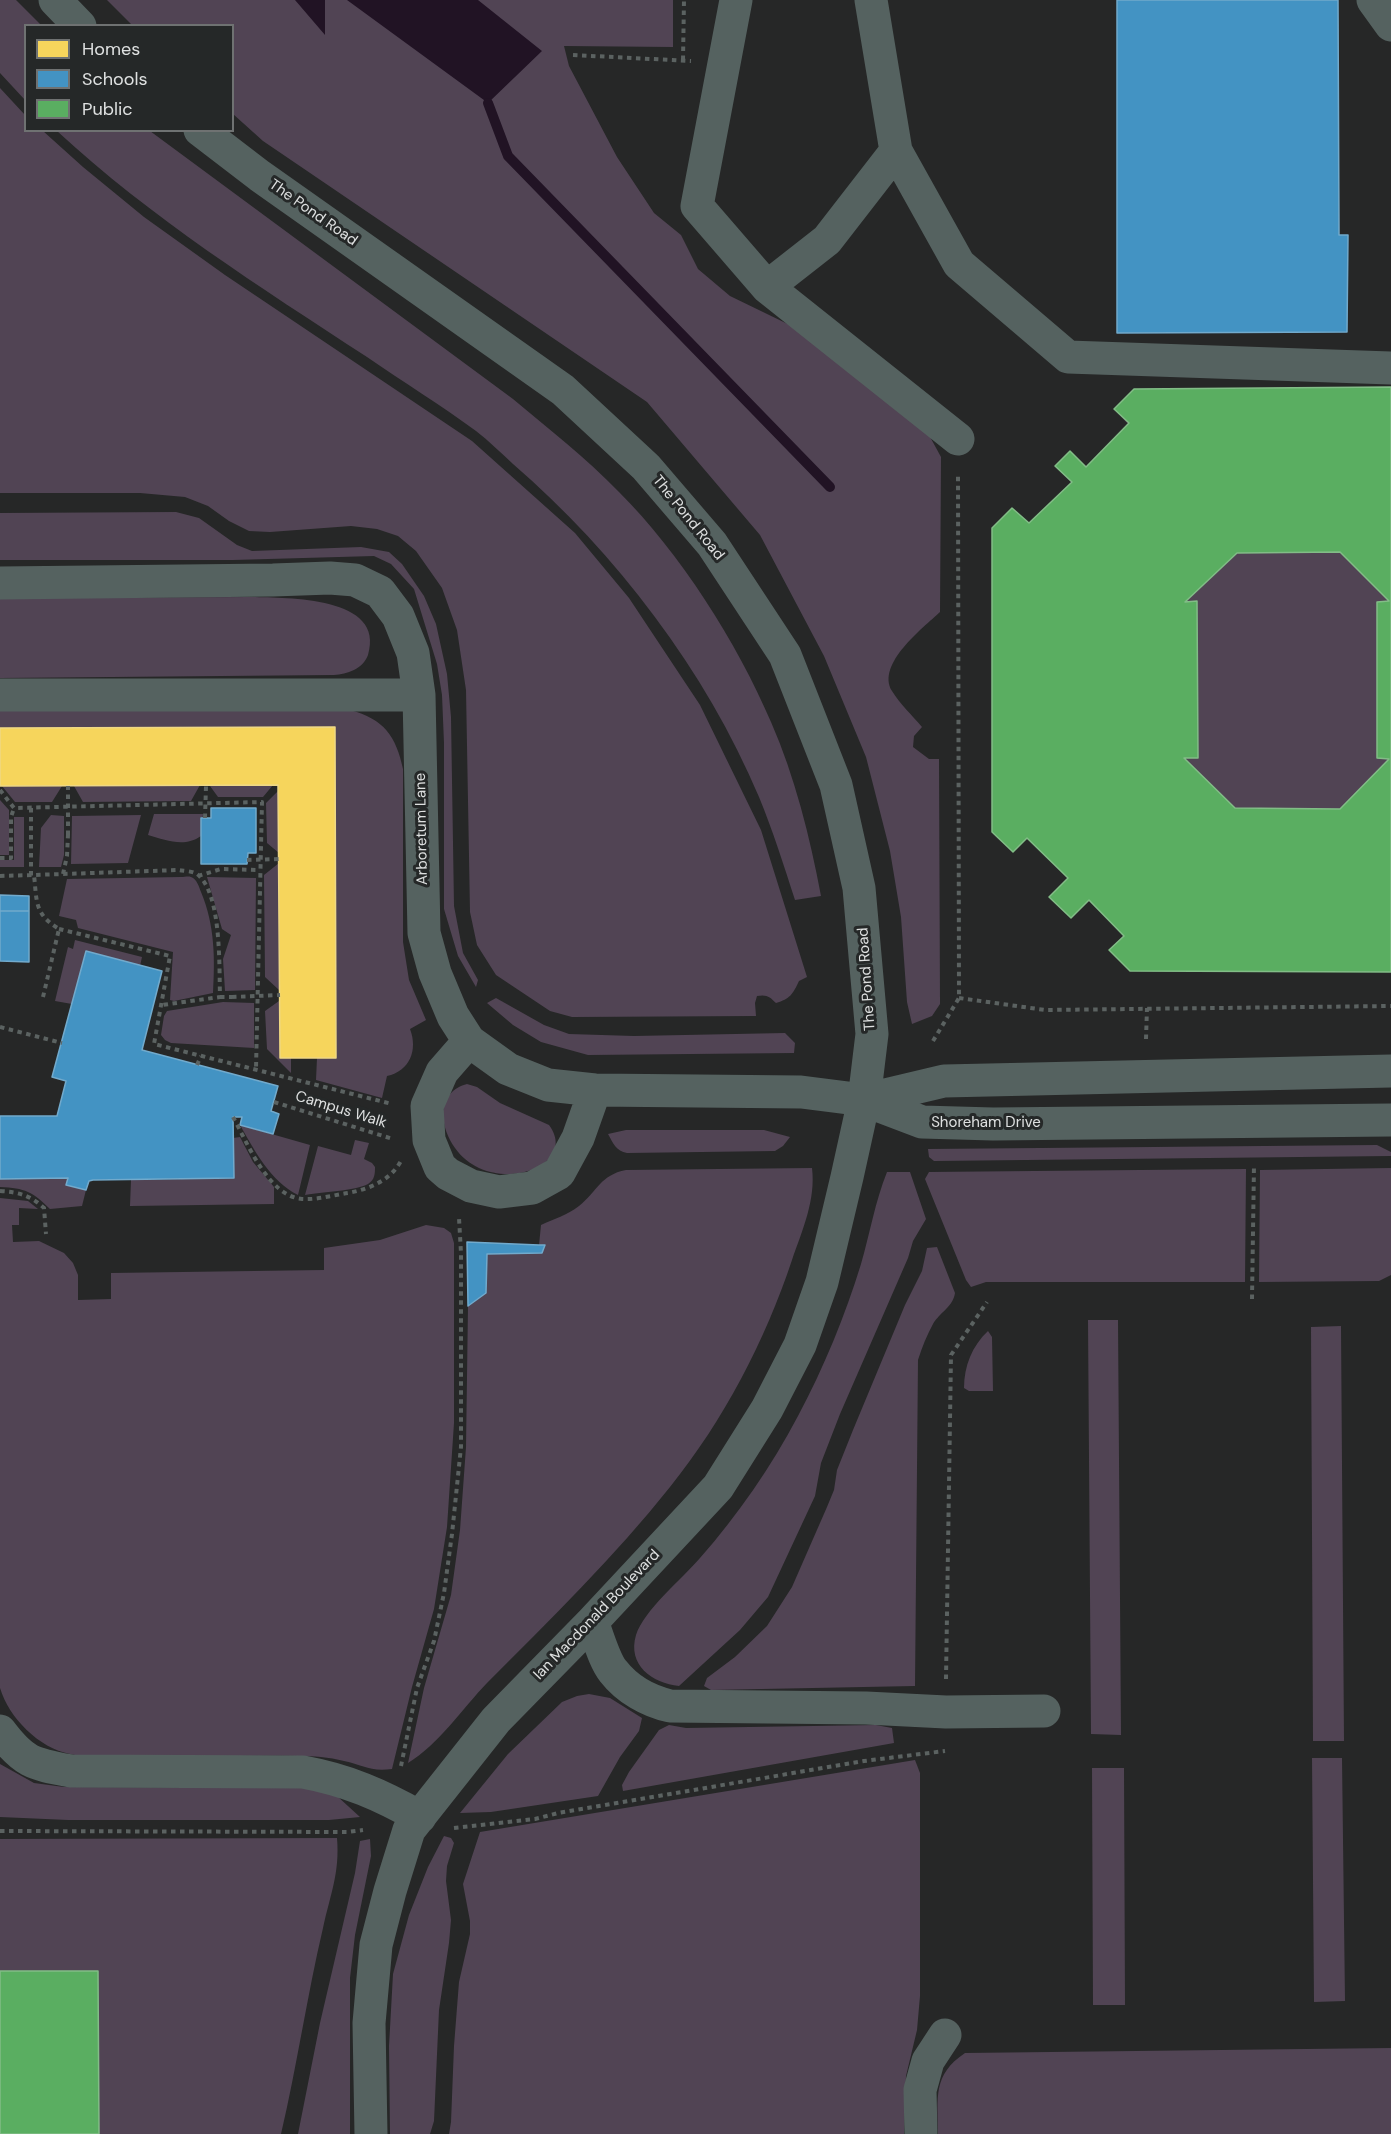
<!DOCTYPE html>
<style>
body{margin:0}
#map{position:relative;width:1391px;height:2134px;overflow:hidden;background:#262727;font-family:"DM Sans",sans-serif}
canvas{display:block}
.legend{position:absolute;left:24px;top:24px;width:210px;height:108px;box-sizing:border-box;background:#252828;border:2px solid #6f7272;margin:0;padding:8px 10px;list-style:none;font-size:18px;color:#dee0e0}
.legend li{display:flex;align-items:center;gap:12px;height:30px}
.legend b{width:30px;border:2px solid #6f7272}
</style>
<div id="map">
<canvas width="1391" height="2134"></canvas>
<ul class="legend">
<li><b style="height:16px;background:#f6d55c"></b>Homes</li>
<li><b style="height:16px;background:#4393c3"></b>Schools</li>
<li><b style="height:16px;background:#5aae61"></b>Public</li>
</ul>
</div>
<script>
const context = document.querySelector('canvas').getContext('2d');
context.lineJoin = 'round';
function fill(path, color) { context.fillStyle = color; context.fill(path, 'evenodd'); }
function trace(path, color, width, dash) { context.strokeStyle = color; context.lineWidth = width; context.lineCap = dash ? 'butt' : 'round'; context.setLineDash(dash || []); context.stroke(path); }
function write(font, color, halo, rows, align = 'center') {
  context.font = font + ' "DM Sans",sans-serif'; context.lineWidth = 6; context.setLineDash([]); context.textBaseline = 'middle'; context.strokeStyle = halo; context.fillStyle = color; for (const [text, x, y, turn = 0] of rows) {
    context.save(); context.translate(x, y); context.rotate((+turn || 0) * Math.PI / 180); context.textAlign = isNaN(turn) ? turn : align; if (halo) context.strokeText(text, 0, 0); context.fillText(text, 0, 0); context.restore();
  }
}
const green = new Path2D(`
 M0,0h16l25,25 -15,1 -1,74 -25,-27z
 M107,0h566v47l-109,-1 5,20 48,91 37,56 27,22 17,34 32,27 68,33 131,106 12,22 -1,155c-17,16 -64,52 -48,79 8,13 20,24 30,36l-8,9 -1,11 16,12h10l1,245 -8,12 -20,8 -5,-22 -6,-85 -11,-66 -24,-94 -42,-101 -64,-121 -113,-133 -384,-261 -30,-27 -1,-88 -100,-1z
 M0,88l25,27 1,15 17,1 40,36 61,50 81,58 247,166 103,92 54,65 71,107 61,125 46,147 -8,4c-6,13 -9,18 -23,22 -6,-6 -9,-9 -19,-7l-2,7 1,13 -184,1 -22,-6 -54,-36 -19,-30 -7,-33 -4,-222 -9,-60 -15,-42 -26,-37 -18,-15 -21,-7 -26,-3 -81,6 -21,-1 -20,-10 -21,-15 -23,-9 -45,-4h-140z
 M57,131h93l363,268c36,30 73,59 106,93 61,61 118,150 152,230 24,55 39,115 50,174l-26,4c-11,-34 -22,-69 -36,-103 -53,-126 -143,-244 -246,-333 -12,-11 -24,-23 -37,-33 -35,-26 -73,-49 -109,-74 -107,-70 -216,-139 -310,-226z
 M1391,387v585l-261,-1 -21,-21 15,-15 -35,-34 -18,17 -22,-21 19,-19 -41,-40 -14,14 -21,-20v-304l20,-20 17,15 43,-40 -17,-17 15,-15 17,16 41,-43 -14,-15 20,-20z
 M176,512l23,6 38,27 15,6 109,-4 28,5 13,12 22,32 12,28 11,50 4,43 3,189 9,47 15,27 -2,7 -18,-31 -14,-47v-166l-2,-48 -5,-31 -23,-75 -23,-25 -17,-8 -141,4h-233v-47z
 M252,597c35,1 134,-1 116,58 -5,14 -21,19 -34,20l-334,3v-80z
 M350,710c34,9 46,26 53,59v173l6,38 17,40 -16,9c8,21 0,42 -23,47l-5,22 -66,-18 1,-22 19,-1 -2,-330 -334,1v-17z
 M200,785l-9,16 -108,1 -9,-16z
 M273,785l-10,12h-45l-8,-11z
 M2,786h60l-10,16h-37z
 M278,791l1,62 -12,-10 -1,-40z
 M0,800l9,10v45h-9z
 M154,814h49l-2,22c-17,12 -35,4 -53,-1z
 M51,815l13,1v39l-3,12h-22l2,-39z
 M141,815l-13,48 -57,1 1,-48z
 M14,817h10v50h-24v-7h14z
 M279,863v127l-14,-13 -1,-102z
 M181,877c4,0 7,-1 10,0 6,2 8,10 10,15 14,33 14,67 12,101l-39,8 -4,-1 3,-48 -95,-24 -2,-8 -17,-4 8,-37z
 M207,877l49,1 -1,112 -30,1 -2,-32 8,-24 -9,-6z
 M75,940l67,17 -2,9 -54,-15 -14,53 -17,-3 13,-54 5,2z
 M496,998l48,27 25,9 65,2 151,-3 10,10 -1,10 -206,2 -47,-13 -28,-17 -26,-22z
 M279,1001l1,57h11v15l-24,-24 -2,-38z
 M223,1002l31,1v45l-83,-5 -6,-3 -4,-5 3,-19 3,-5z
 M467,1084l10,3 23,16 49,22c32,43 -59,73 -94,23 -7,-10 -12,-22 -12,-35 0,-15 11,-26 24,-29z
 M240,1125l70,20 -12,50c-28,-14 -43,-44 -58,-70z
 M626,1130h138l26,7 -7,9 -8,5 -148,2c-11,-2 -14,-10 -19,-19z
 M240,1137l13,25 21,25v17l-144,2 1,-26 103,-2 -1,-40z
 M355,1140l14,3 -5,16 8,4 3,4c0,6 0,13 -7,17 -12,7 -48,8 -63,11l13,-49 33,9z
 M1377,1145l14,7v4l-457,5 -5,-4 -1,-8z
 M812,1168c4,32 -10,63 -20,92 -27,81 -68,160 -122,227 -55,69 -120,133 -183,196 -25,26 -48,61 -79,80l16,-75 27,-93 9,-65 6,-83 2,-141 18,-13 1,-39 55,-1 3,-7 -6,-1 2,-20c13,-6 26,-10 38,-19 19,-15 21,-31 47,-36z
 M1391,1168v107l-12,6 -120,1 1,-112z
 M1246,1169l-1,113h-259l-15,5 -5,-7 -41,-101 4,-7z
 M887,1172h23l16,47 -13,22 -5,17 -68,156 -19,49 -6,33 -47,101 -28,33 -61,56c-27,-3 -52,-21 -43,-51 8,-25 46,-56 64,-77 38,-43 71,-91 98,-142 26,-49 47,-100 63,-152 9,-31 14,-62 26,-92z
 M68,1178l-2,7 20,5 -4,16 -32,3c-17,-17 -25,-21 -50,-22v-8z
 M0,1198l28,3 10,8 -19,-1v17h-7l1,17 26,-1 25,12 9,10 5,12v25l33,-1v-26l213,-3v-22l56,-8 46,-15 18,3 7,5 3,10v180l-7,104 -13,82 -22,78 -20,82c-22,3 -29,-4 -48,-8 -15,-4 -31,-5 -46,-5 -50,-1 -100,1 -151,1 -24,0 -54,2 -77,-3 -31,-6 -61,-36 -70,-66z
 M937,1247l18,46c-2,14 -15,19 -22,31 -6,11 -11,23 -15,36l-3,326 -204,4 -7,-4 3,-8 28,-21 32,-31 25,-39 35,-80 7,-17 3,-20 16,-40 52,-125 17,-34 5,-23z
 M1088,1320h30l3,415 -30,-1z
 M1341,1326l3,415h-31l-2,-414z
 M988,1331l4,6 1,54h-24l-5,-3c0,-22 8,-42 24,-57z
 M589,1694l21,4 32,20 -3,13 -19,26 -22,39 -107,16 -31,1 48,-59 54,-52 15,-6z
 M669,1725l17,3 190,-3 16,3 2,15 -271,48 -1,-6 7,-13 30,-42z
 M1312,1758h30l3,243 -31,1z
 M915,1760l5,13v223l-3,34 -11,46 -2,58h-455l2,-12 3,-76 5,-64 11,-48v-13l-7,-37 17,-52z
 M0,1764l34,19 30,4 257,1 16,8 23,21 -31,3h-261l-68,-3z
 M1092,1768h32l1,237h-32z
 M444,1836l7,2 3,5 -7,23 -1,15 5,39 -2,23 -10,67 -5,111 -4,13h-40l-1,-88 4,-72 16,-59 19,-48z
 M337,1838c3,35 -7,57 -14,90 -16,68 -26,138 -42,206h-182l-1,-163h-98v-132z
 M370,1839l1,17 -16,79 -5,43v156h-52l22,-111 35,-150 5,-32z
 M1391,2048v86h-453c0,-36 -6,-59 27,-81z`);
const water = new Path2D(`
 M295,0h30v35z
 M347,0h131l64,51 -54,52z`);
const homes = new Path2D(`
 M335,727l1,331h-56l-2,-273 -278,1v-58z`);
const schools = new Path2D(`
 M1117,0h221l1,235h9l-1,97 -230,1z
 M211,808h45v45h-8l-1,11h-46v-46h10z
 M0,895l29,1v15h-29z
 M0,911h29v51l-29,-1z
 M86,951l76,20 -20,79 136,36 -7,25 8,3 -6,20 -33,-9 2,-8h-9l1,61 -141,2 -4,1 -3,9 -20,-5 2,-7 -68,1v-63h57l9,-35 -14,-4z
 M467,1242l72,3h6l-3,8 -55,1 -1,39 -18,13z`);
const public = new Path2D(`
 M1391,387v585l-261,-1 -21,-21 15,-14 -35,-36 -18,18 -22,-21 19,-19 -41,-40 -14,14 -21,-20v-304l20,-20 17,15 43,-41 -17,-16 15,-15 16,16 43,-44 -15,-14 20,-20zM1340,552l49,49 -12,1v156l12,1 -49,50 -105,-1 -51,-50h14l-1,-157 -12,1 52,-49z
 M0,1971h98l1,163h-99z`);
const stream = new Path2D(`
 M488,103l20,53 322,331`);
const path = new Path2D(`
 M573,55l118,6
 M683,60l1,-60
 M0,790l14,18 248,-6 -6,267
 M31,808v68
 M0,858h11v-41l3,-9
 M63,874l4,-18 1,-21
 M0,876l33,-1
 M198,876l23,-7 39,1
 M59,929l111,27 -16,88 238,60
 M43,997l16,-68c-25,-15 -22,-28 -25,-54l145,-5c5,1 13,1 18,4 25,19 22,93 23,123l-58,8
 M220,997h12
 M959,998l86,12 346,-4
 M0,1027l62,16
 M1146,1039l1,-31
 M933,1041l26,-43 -1,-525
 M197,1065l4,-9
 M274,1102l119,37
 M233,1117c14,25 35,79 69,82 15,1 32,-4 46,-6 21,-4 42,-12 53,-32
 M0,1191c18,1 30,4 44,17l2,26
 M1252,1299l2,-134
 M946,1679l5,-324 36,-53
 M401,1766l16,-78 17,-47 10,-48 8,-59 9,-87v-194l-2,-35
 M454,1828l81,-9 23,-6 306,-52 81,-10
 M0,1831l348,1 15,-2`);
const minor = new Path2D(`
 M55,0l25,26
 M736,0l-39,206 70,81 191,152
 M871,0l25,151 63,113 109,93 323,11
 M1373,0l18,25
 M200,130l60,46 303,214 83,77 66,77 73,111 51,130 23,103 13,146 -8,66 -17,77 -25,105 -22,63 -33,64 -49,78 -126,135 -96,98 -87,110 -19,61 -14,54 -7,78 2,111
 M767,287l60,-47 69,-89
 M0,583l273,-3 57,-2 25,2 25,12 18,24 15,37 6,42 5,238 11,40 18,43 16,25 39,28 40,16 47,5 206,2 63,8 58,22 71,2 398,-4
 M0,695h419
 M469,1041l-27,31 -15,34 2,34 11,27 8,7 23,12 28,6 33,-4 27,-15 19,-35 17,-48
 M864,1100l80,-19 447,-10
 M592,1622c6,14 12,38 21,49 14,18 35,30 57,35l196,2 80,4 98,-1
 M0,1731c24,32 33,33 71,40l232,1c44,8 78,23 117,45
 M921,2134l-1,-44 8,-29 17,-26`);
const pathBridge = new Path2D(`
 M205,818l1,-32
 M68,835v-49
 M247,860l32,-1
 M232,997l48,-2`);
const streetNames = [
 ["The Pond Road",313,213,35],
 ["The Pond Road",688,518,51],
 ["Arboretum Lane",422,829,-91],
 ["The Pond Road",867,979,-94],
 ["Campus Walk",341,1110,17],
 ["Shoreham Drive",986,1123],
 ["Ian Macdonald Boulevard",597,1615,-46]
];
fill(green, '#514454');
fill(water, '#211324');
fill(homes, '#f6d55c');
trace(homes, '#efd884', 1.5);
fill(schools, '#4393c3');
trace(schools, '#72aacc', 1.5);
fill(public, '#5aae61');
trace(public, '#82bd87', 1.5);
trace(stream, '#211324', 10);
trace(path, '#5b6261', 4, [4.5, 4.5]);
trace(minor, '#556260', 33);
trace(pathBridge, '#5b6261', 4, [4.5, 4.5]);
write('15px', '#dee0e0', '#252828', streetNames);
</script>
